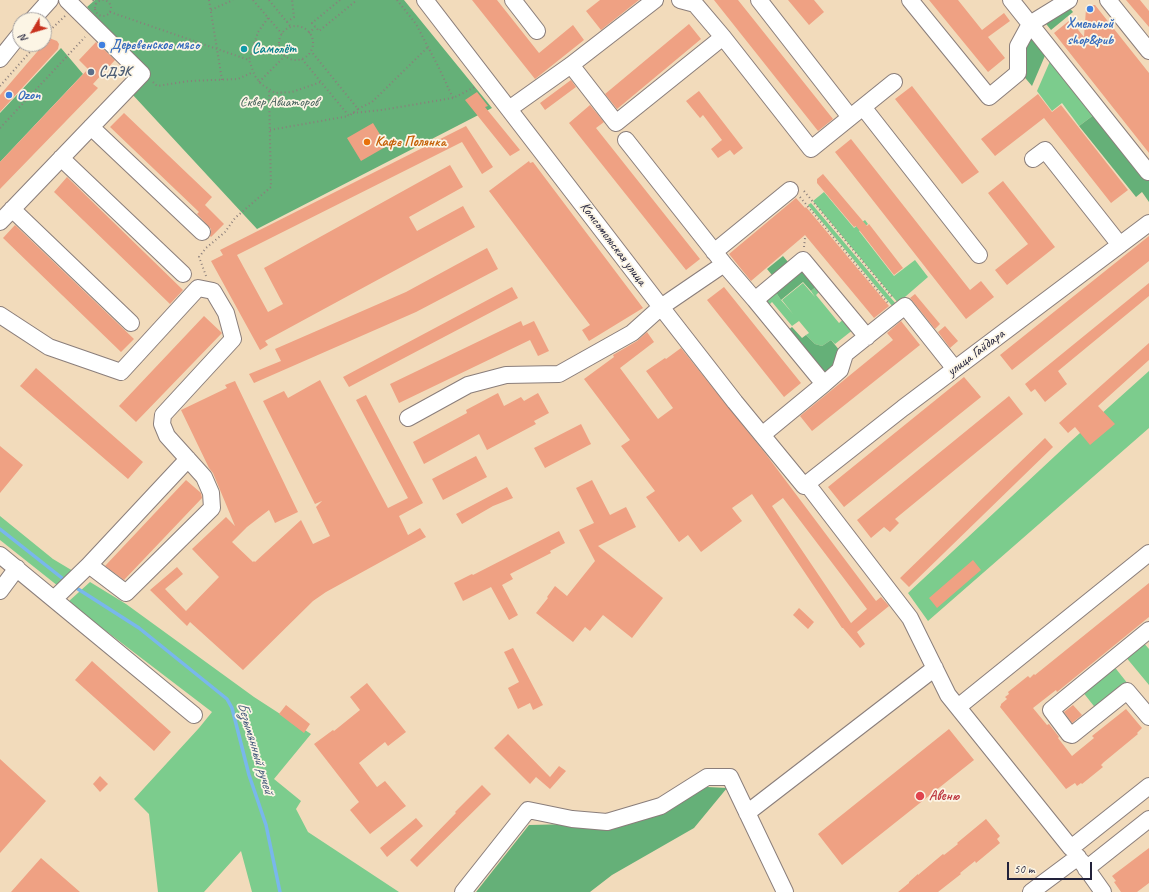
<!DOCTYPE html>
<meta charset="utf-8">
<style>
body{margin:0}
#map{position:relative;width:1149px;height:892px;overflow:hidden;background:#f2dbbb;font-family:Caveat,sans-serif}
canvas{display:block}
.north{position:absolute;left:12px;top:12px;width:40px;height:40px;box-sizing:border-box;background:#fcf5e5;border:1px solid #a5a1a1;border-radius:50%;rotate:232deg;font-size:11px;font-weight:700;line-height:16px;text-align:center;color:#22223b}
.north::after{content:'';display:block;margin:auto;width:14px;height:18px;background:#c8321e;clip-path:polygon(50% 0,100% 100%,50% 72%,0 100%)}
.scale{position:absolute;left:1007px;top:862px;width:85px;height:18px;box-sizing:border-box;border:2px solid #22223b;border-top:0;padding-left:5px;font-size:12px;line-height:14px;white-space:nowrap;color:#22223b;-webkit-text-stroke:3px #fcf5e5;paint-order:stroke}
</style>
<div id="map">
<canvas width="1149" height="892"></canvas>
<div class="north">N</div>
<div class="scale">50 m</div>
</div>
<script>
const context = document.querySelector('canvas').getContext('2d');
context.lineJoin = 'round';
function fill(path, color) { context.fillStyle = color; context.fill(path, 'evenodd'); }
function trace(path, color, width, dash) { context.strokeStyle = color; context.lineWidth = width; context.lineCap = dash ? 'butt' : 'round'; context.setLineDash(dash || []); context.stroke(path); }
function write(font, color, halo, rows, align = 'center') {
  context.font = font + ' Caveat,sans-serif'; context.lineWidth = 3.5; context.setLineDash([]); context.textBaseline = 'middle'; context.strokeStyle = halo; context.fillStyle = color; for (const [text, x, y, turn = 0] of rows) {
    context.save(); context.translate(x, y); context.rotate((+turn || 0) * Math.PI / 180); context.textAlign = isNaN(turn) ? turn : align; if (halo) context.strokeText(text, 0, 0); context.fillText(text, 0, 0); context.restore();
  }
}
const green = new Path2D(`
 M1051,59l44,55 -16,12 -17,-23 -10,8 -15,-20z
 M824,192l30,36 11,-8 3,4 -9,7 35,45 21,-16 13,17 -30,26 -85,-102z
 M811,203l85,101 -3,3 -85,-102z
 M803,283l12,14 -4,-6 7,-6 4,4 -6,6 23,28 6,-5 9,11 -19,15 -4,-4 -9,6 -7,-2 -9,-9 3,-2 -10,-12 -7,5 -20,-24 -6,6 -4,-11 11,-9 8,12 12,14 -11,-14z
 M1149,371v57l-221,193 -20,-28 162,-151z
 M0,516l53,43 20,12 -15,15 -58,-46z
 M90,582l36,22 128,93 57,37 -37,45 27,22 -5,8 12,23 91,60h-147l-11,-41 -37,41h-46l-9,-78 -15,-15 65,-71 13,-16 -144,-110z
 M1142,641l7,8v36l-24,-29z
 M1113,665l15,19 -31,26 -15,-19z`);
const forest = new Path2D(`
 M95,0h309l88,108 -235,121 -125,-135 18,-17 -63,-70z
 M1068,6l5,6 -22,18 -8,-10z
 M1031,32l16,19 -15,35 -11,-13 1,-22z
 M61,48l22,26 -83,88v-49z
 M1095,114l54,60v28l-7,-10 -6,5 -57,-71z
 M783,256l5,6 -16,13 -5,-6z
 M802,271l16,14 -7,6 -8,-9 -22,18 -8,-12z
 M792,327l10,11 4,-3 9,9 7,2 9,-6 9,11 -4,15 -12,10 -37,-45z
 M707,787l20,1 -33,40 -82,47 -22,17h-114l53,-67 87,-2z`);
const stream = new Path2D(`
 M0,529l62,49
 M78,589l61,39 88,71 5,9 17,67 17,50 14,67`);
const building = new Path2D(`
 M472,0h25l42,53 34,-28 11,15 -49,39z
 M600,0h39l-38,30 -15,-19z
 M714,0h24l95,119 -15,12z
 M788,0h26l10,12 -15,13z
 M929,0h29l24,30 22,-17 6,8 -22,16 17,21 -17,14z
 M1126,0h14l9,11v16z
 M1092,5h3l54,68v80l-95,-120 16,-13 14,17 2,-28z
 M689,24l12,15 -84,70 -12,-15z
 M49,38l8,3 2,3 -1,5 -58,63v-17z
 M96,42l19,18 -22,24 5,4 -98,101v-27l88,-93 -9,-9z
 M571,80l5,7 -31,23 -5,-7z
 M912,86l67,86 -17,12 -67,-85z
 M699,91l44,57 -9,7 -4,-5 -12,8 -7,-9 11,-9 -19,-25 -3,3 -14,-17z
 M477,92l11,14 -3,1 35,43 -10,6 -45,-56z
 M1038,94l14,18 9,-7 67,85 -17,13 -67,-85 -49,38 -14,-17z
 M590,105l14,17 -8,6 104,131 -14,11 -117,-147z
 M124,113l88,84 -7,8 19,19 -13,13 -1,-1 1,-7 -14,-15 2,-2 -89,-85z
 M373,123l14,23 -26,15 -14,-23z
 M466,126l27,41 -11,7 -20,-32 -225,113 31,57 15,-8 -19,-36 186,-103 13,22 -54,30 8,14 46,-25 12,21 -210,114 3,4 -8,5 -49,-89 12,-6 -3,-5z
 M851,139l119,151 11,-9 13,16 -28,22 -131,-167z
 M529,161l1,2 3,-1 110,146 -54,33 -7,-11 8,-5 -101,-134z
 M823,174l44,52 2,-2 34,44 -9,7 -38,-49 -2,1 -37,-44v-4z
 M67,177l116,113 -13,14 -116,-112z
 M1003,181l52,66 -48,38 -12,-15 33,-26 -40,-51z
 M796,198l9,10 1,-1 83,99 -15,12 -69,-83 -54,46 -22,-27z
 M15,225l119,114 -13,13 -118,-114z
 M1149,236v25l-137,109 -12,-15z
 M487,248l11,21 -82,43 -162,71 -5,-9 32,-13 -6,-12 131,-57z
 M1149,283v13l-91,75 9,13 -22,18 -10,-13 -4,3 -6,-8z
 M512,287l6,11 -169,89 -6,-10z
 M724,287l77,96 -17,14 -77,-97z
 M915,294l25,30 -5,5 -25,-31z
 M204,316l18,17 -86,89 -17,-16z
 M521,321l2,5 11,-5 15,30 -11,5 -8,-16 -131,63 -9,-19z
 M901,321l19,24 -108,86 -12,-15 93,-76 -6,-7z
 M945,326l13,15 -8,7 -12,-16z
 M647,332l7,10 -34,26 38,51 15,-11 -27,-37 19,-13 1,1 15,-11 84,105 111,148 5,-4 8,9 -32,26 8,12 -5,4 -17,-20h-1l-90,-134 -20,14 10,13 -41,31 -13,-17 -9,7 -33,-45 9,-6 -34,-45 9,-6 -46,-61 30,-22 -1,-2 24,-14zM783,498l84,111 -16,14 -79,-117z
 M1149,343v17l-51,46 17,18 -25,21 -15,-18 -7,6 -9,-10z
 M36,368l107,94 -15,17 -108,-93z
 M964,377l17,20 -137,110 -16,-20z
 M320,380l68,128 20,-10 -52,-98 10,-5 57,108 -24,13 9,19 12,-7 6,9 -100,55 -13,9 -70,69 -53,-48 -3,4 -37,-36 27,-23 6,7 -18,15 21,22 33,-34 -27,-28 34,-32 9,9 -22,-53 -4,-5 -28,-58 46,-22 -2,-3 10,-4 63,131 -23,11 -6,-13 -22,17 -15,15 21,20 1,-1 1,1 46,-42 12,24 17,-8 -14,-29 6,-6 -7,3 -52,-103 21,-10 4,7z
 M498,393l6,13 17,-9 3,4 14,-8 11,20 -15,8 2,3 -49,26 -8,-16 -55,30 -11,-22 54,-29 -1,-3z
 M1009,396l14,18 -128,105 4,4 -9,9 -6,-5 -13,11 -14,-18z
 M581,424l10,20 -46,24 -11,-20z
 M1045,438l8,9 -144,140 -9,-9z
 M0,446l23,19 -23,28z
 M476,456l11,21 -44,23 -11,-21z
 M186,480l15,13 1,5 -78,82 -19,-14z
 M592,480l18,35 16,-8 10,20 -38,19 65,52 -31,40 -29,-23 -13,16 -5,-4 -12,15 -37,-29 12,-15 -1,-1 8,-11 12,10 28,-35 -16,-31 15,-7 -18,-35z
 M507,487l6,11 -20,8 -31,18 -6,-10z
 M559,531l6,12 -15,8 1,2 -41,21 3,5 -11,6 16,30 -9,5 -18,-33 -28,14 -9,-18 18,-9 1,1z
 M973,560l8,10 -44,38 -8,-10z
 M1149,583v34l-92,75 -1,-2 -23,18 14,17 2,-1 10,13 -1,1 14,18 22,-18 -2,-2 34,-27 16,19 -5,5 1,1 -34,28 -3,3 2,2 -21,17 -1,-1 -4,3 -2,-3 -9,6 -66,-82 1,-2v-1l6,-5 -2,-2 4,-3 -1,-2 20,-16 2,2 4,-4 1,1z
 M799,608l15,14 -6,7 -15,-14z
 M513,648l30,57 -10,5 -3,-7 -12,6 -10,-21 11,-6 -15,-30z
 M92,661l79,71 -17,19 -79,-71z
 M367,683l39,49 -18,14 -3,-4 -26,21 18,24 8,-6 21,25 -36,28 -20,-24 9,-8 -45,-58 19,-14 1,1 26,-21 -10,-13z
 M286,705l24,19 -6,9 -25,-19z
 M1073,705l9,10 -10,8 -8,-11z
 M949,729l25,31 -132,105 -24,-31z
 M508,734l42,43 9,-11 7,5 -16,18 -14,-12 -6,7 -36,-36z
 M0,759l46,42 -46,52z
 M100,776l8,8 -8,8 -7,-8z
 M482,785l9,9 -74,73 -7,-7 46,-47 -1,-1z
 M416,818l7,8 -36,31 -7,-9z
 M986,819l14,17 -3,3 3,4 -24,20 -1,-2 -15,12 1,1 -23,18h-40l11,-9v-1l9,-8v1l25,-21 1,1 14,-11 -1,-1z
 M1149,848v35l-12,9h-16l-7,-10 2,-1 -4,-5z
 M41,858l39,34h-69z`);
const path = new Path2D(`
 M93,0l3,4
 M209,0l13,80
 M253,0l29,34
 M269,0l22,27
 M340,0l-28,23 7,8 38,-31
 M397,0l19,24 22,42 15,32 22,-11
 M95 8a8 8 0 1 1 16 0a8 8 0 1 1-16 0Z
 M211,10l22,-10
 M110,12l139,48
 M268,18l-10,14 -9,28 6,16 6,8 14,9 17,-1 29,-10
 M287,22l7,-5 -2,-17
 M279 43a17 17 0 1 1 34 0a17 17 0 1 1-34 0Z
 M309,33l6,-6
 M44,36l21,-20
 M302,59l47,57 9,-7 -47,-58
 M153,82l4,4 32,-5 49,-2 15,-7
 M259,82l26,-26
 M0,86l37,-42
 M358,109l14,-7 56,-55
 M353,113l29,-3 71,-12
 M0,128l85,-91
 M270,130l79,-14
 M804,191l89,107
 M800,197l88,106
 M804,247l1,-9
 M206,276l-7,-19 7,-9 19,-16 10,-14 36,-31 -2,-98`);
const minor = new Path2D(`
 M425,0l236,307 74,95 69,84 99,-78 246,-185
 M513,0l24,31
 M680,0l15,4 28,33 88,112 83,-67
 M759,0l91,117
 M910,0l79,97 29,-24v-27l12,-22 39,-24
 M1011,0l137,172
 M1108,0l41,51
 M32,20l18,-20
 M0,59l20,-25
 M571,65l45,58 107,-86
 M863,107l116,148
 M509,109l62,-44 84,-65
 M91,127l111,105
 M626,140l98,124 31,36 69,84 -62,51
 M61,158l122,116
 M1033,159l12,-9 75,95
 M12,209l119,114
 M0,222l142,-148 -75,-74
 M714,252l76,-62
 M755,300l48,-40 64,77
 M0,315l49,32 72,25 77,-84 15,3 13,22 7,26 -70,76 -1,9 5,12 37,41 7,16 1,15 -86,85 -37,-28 -35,34
 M824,384l16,-14 5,-16 60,-48 50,63
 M408,418l60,-33 38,-10 53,-1 73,-41 29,-26 63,-43
 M807,484l103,134 38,77 123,153 78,-62
 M0,555l194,160
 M89,565l99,-106
 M0,591l17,-23
 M1149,630l-98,80 18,24 3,1 55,-44 22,26
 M958,707l191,-154
 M747,813l188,-145
 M1081,861l22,31
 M1086,869l63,-50
 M463,892l65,-82 44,9 35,3 54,-16 46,-29h23l55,115
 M1031,892l47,-35`);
const markers = [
 [1090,9,4,"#3f7fe0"],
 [102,45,4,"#3f7fe0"],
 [244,49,4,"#0f9aa8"],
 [91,72,4,"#5c6f8a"],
 [9,95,4,"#3f7fe0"],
 [367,142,4,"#e8710a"],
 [920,796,5,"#e0444e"]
];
const shopNames = [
 ["Хмельной",1090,24,"center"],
 ["shop&pub",1090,40,"center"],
 ["Деревенское мясо",110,45],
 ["Ozon",17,95]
];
const cultureNames = [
 ["Самолёт",252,49]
];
const serviceNames = [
 ["СДЭК",99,72]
];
const parkNames = [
 ["Сквер Авиаторов",279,102]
];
const foodNames = [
 ["Кафе Полянка",375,142]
];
const streetNames = [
 ["Комсомольская улица",613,244,53],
 ["улица Гайдара",976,353,-37]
];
const healthNames = [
 ["Авеню",929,796]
];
const waterNames = [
 ["Безымянный ручей",255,748,73]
];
fill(green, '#7ccc8d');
fill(forest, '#65b078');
trace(stream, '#79b7ec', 3.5);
fill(building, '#efa183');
trace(minor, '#8a7e7b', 18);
trace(path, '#8a7e7b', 2, [1, 3]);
trace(minor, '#fff', 16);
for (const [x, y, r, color] of markers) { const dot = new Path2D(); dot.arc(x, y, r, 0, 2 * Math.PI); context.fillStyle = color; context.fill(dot); trace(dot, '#fcf5e5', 1.5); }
write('bold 14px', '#366cbe', '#fcf5e5', shopNames, 'left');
write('bold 14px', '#0d838f', '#fcf5e5', cultureNames, 'left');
write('bold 14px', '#4e5e75', '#fcf5e5', serviceNames, 'left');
write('14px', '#425e58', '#fcf5e5', parkNames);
write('bold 14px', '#c56008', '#fcf5e5', foodNames, 'left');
write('14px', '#22223b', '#fcf5e5', streetNames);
write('bold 14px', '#be3a42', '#fcf5e5', healthNames, 'left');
write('italic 15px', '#405679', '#fcf5e5', waterNames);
</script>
